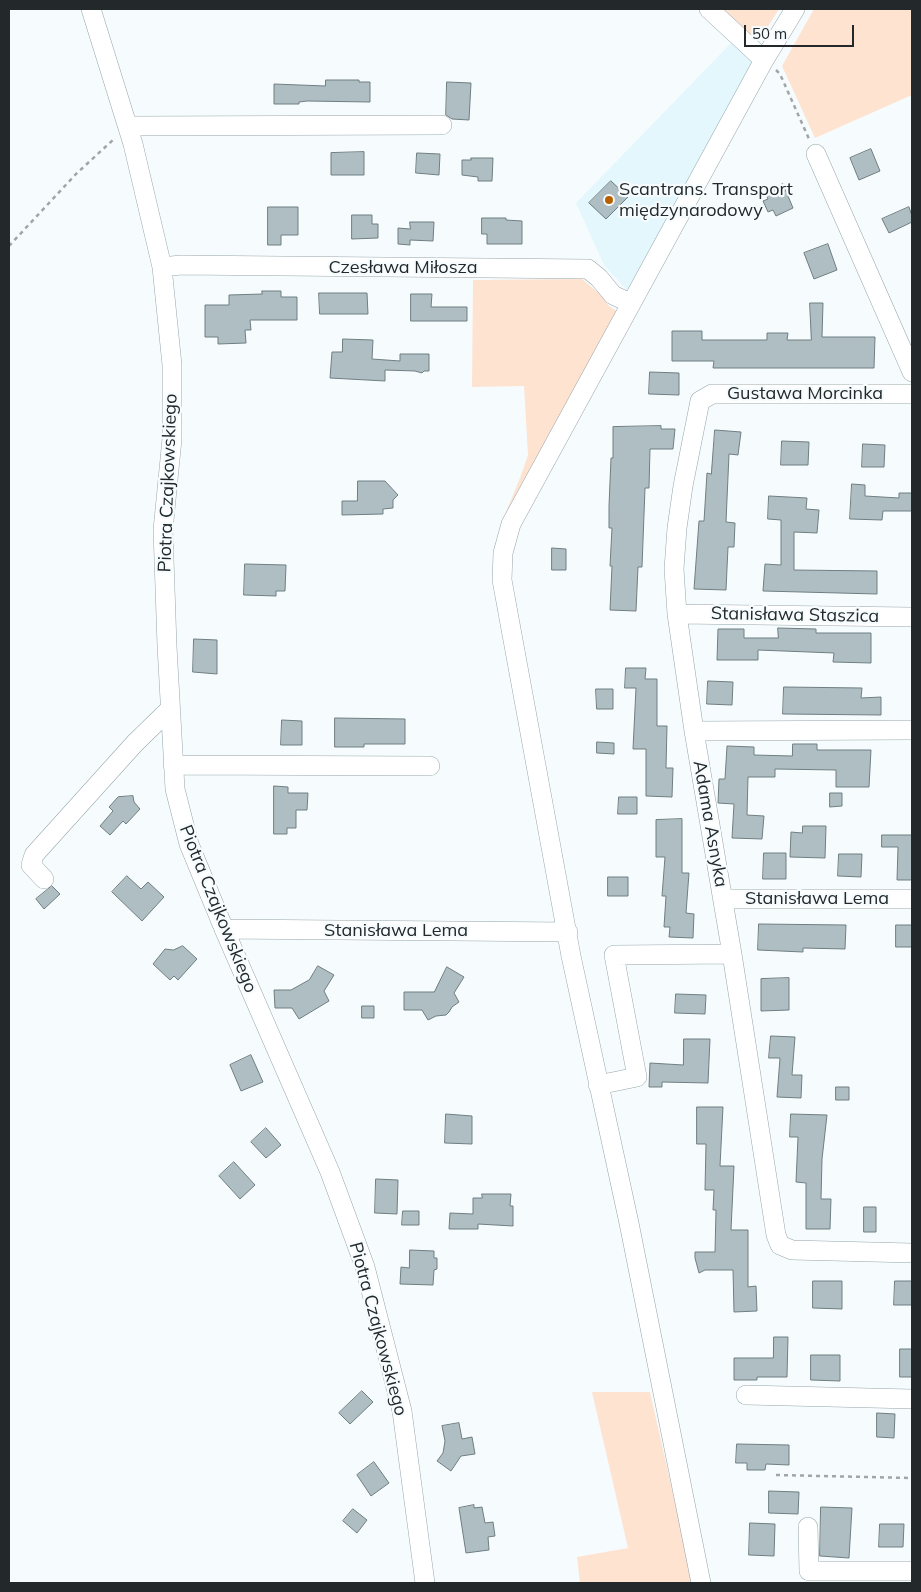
<!DOCTYPE html>
<meta charset="utf-8">
<style>
body{margin:0}
#map{position:relative;width:921px;height:1592px;overflow:hidden;background:#f6fcfe;font-family:Mulish,sans-serif}
canvas{display:block}
.frame{position:absolute;inset:0;border:10px solid #23292b;pointer-events:none}
.scale{position:absolute;left:744px;top:25px;width:110px;height:22px;box-sizing:border-box;border:2px solid #23292b;border-top:0;padding-left:6px;font-size:15px;line-height:18px;white-space:nowrap;color:#23292b;-webkit-text-stroke:4px #f6fcfe;paint-order:stroke}
</style>
<div id="map">
<canvas width="921" height="1592"></canvas>
<div class="frame"></div>
<div class="scale">50 m</div>
</div>
<script>
const context = document.querySelector('canvas').getContext('2d');
context.lineJoin = 'round';
function fill(path, color) { context.fillStyle = color; context.fill(path, 'evenodd'); }
function trace(path, color, width, dash) { context.strokeStyle = color; context.lineWidth = width; context.lineCap = dash ? 'butt' : 'round'; context.setLineDash(dash || []); context.stroke(path); }
function write(font, color, halo, rows, align = 'center') {
  context.font = font + ' Mulish,sans-serif'; context.lineWidth = 4.5; context.setLineDash([]); context.textBaseline = 'middle'; context.strokeStyle = halo; context.fillStyle = color; for (const [text, x, y, turn = 0] of rows) {
    context.save(); context.translate(x, y); context.rotate((+turn || 0) * Math.PI / 180); context.textAlign = isNaN(turn) ? turn : align; if (halo) context.strokeText(text, 0, 0); context.fillText(text, 0, 0); context.restore();
  }
}
const built = new Path2D(`
 M733,41l22,22 -128,227 -23,-25 -28,-62z`);
const green = new Path2D(`
 M721,9h58l-17,27 -13,-1z
 M814,9h98v86l-97,43 -33,-72z
 M582,279l19,16 8,11 8,5 -112,203 15,-36 8,-23 -4,-69 -52,1 1,-107z
 M592,1392h58l43,191h-113l-3,-26 51,-9z`);
const building = new Path2D(`
 M326,80h33v2h11v20l-63,-1 -8,1v2h-25v-20l51,2z
 M447,82l24,1 -2,37 -17,-1 -6,-4z
 M871,149l9,22 -21,9 -9,-22z
 M364,152v23h-33v-22z
 M417,153l23,1 -1,21 -23,-2z
 M471,158h22l-1,23h-14v-4l-16,-2v-15h9z
 M611,181l17,16 -22,22 -17,-16z
 M783,184l10,24 -17,8 -3,-6 -5,2 -5,-11 5,-2 -3,-7z
 M268,207h30v28h-17v10h-13z
 M909,207l3,9v6l-23,11 -7,-14z
 M352,215h20v9h6v14l-26,1z
 M482,218h24v2l16,1v23h-35v-10h-5z
 M410,222h24l-1,19 -23,-1v5l-12,-1v-16l12,1z
 M828,244l9,26 -23,9 -10,-26z
 M262,291h19v6h16v23h-47l1,10h-6l1,13 -28,1v-7h-13v-32h24v-10l33,-1z
 M319,293h48l1,21h-48z
 M411,294h21l-1,13h36v14h-56z
 M810,303h13l-1,34h53l-1,31h-161l1,-7h-42v-30h30v9h65v-7h21l-1,7h24z
 M343,339l30,1 -1,19 28,2v-7h29v17h-5l-2,2 -7,-2 -30,-1v11l-55,-3 2,-26h10z
 M650,372l29,1v22l-30,-1z
 M661,426v3h14l-2,20h-23l-1,39h-4l-3,79h-4l-2,44 -26,-1 2,-44h-2l2,-38h-3v-22l2,-48h2v-31z
 M715,430l26,2 -3,23 -9,-1 -3,68 9,1 -1,24h-6l-2,43 -32,-1 5,-68h5l3,-48 4,1z
 M782,441l27,1 -1,23h-27z
 M863,444l22,1 -1,22h-22z
 M358,481h27l13,14 -5,5v8l-10,1v5l-41,1v-14h15z
 M852,484l13,1v11l34,2v-5h13v18h-29l-1,9 -32,-1z
 M769,496l38,2 -1,11 13,1 -2,23 -23,-1v38l83,1v23l-114,-3 2,-27 16,1v-45l-13,-1z
 M552,548l14,1v21h-14z
 M245,564l41,1 -1,26h-9v5l-32,-1z
 M778,628l38,1v4h55v30l-38,-1 1,-9 -76,-3v10h-41l1,-31h26v9h34z
 M194,639l23,1v34l-24,-2z
 M626,668h20l-1,11h12v47h10l-1,42h7l-1,29 -26,-1v-47h-13l3,-61h-11z
 M708,681l25,1 -1,23 -25,-1z
 M784,687l78,1 -1,10 20,-1v18l-98,-1z
 M596,689h17v20h-16z
 M335,718l70,1v25h-41v3h-29z
 M282,720l20,1v24h-21z
 M597,742l17,1v11l-17,-1z
 M793,744h24v6h54l-2,37h-33v-17l-61,-1v8h-27l-1,38 17,1 -2,23 -30,-1 2,-34 -16,-1 1,-24h6l2,-33 27,1v8l38,1z
 M274,786l14,1v6h20l-1,17h-11v18h-9v6h-13z
 M830,793h12v13l-12,1z
 M133,796l1,6 6,7 -14,15 -3,-3 -13,14 -10,-9 13,-15 -4,-4 9,-10z
 M619,797h18v17h-19z
 M682,819v54h7l-3,40 8,1 -1,24 -24,-1 1,-10h-6l2,-31h-4l3,-39h-9v-37z
 M803,826h23l-1,32 -35,-1 1,-25 11,1z
 M882,835h30v45h-15l1,-33h-16z
 M764,853h22v26h-23z
 M839,854h23l-1,23 -23,-1z
 M127,876l14,13 7,-7 16,15 -22,24 -30,-29z
 M608,877h20v19h-20z
 M52,886l8,8 -16,15 -8,-10z
 M759,924l87,1 -1,24 -42,-1v4l-45,-2z
 M896,925h16v22h-16z
 M183,946l14,13 -19,21 -4,-4 -4,4 -17,-16 12,-15 8,1z
 M318,966l16,9 -10,16 5,10 -30,18 -7,-11h-17l-1,-18h17l18,-10z
 M447,967l17,10 -10,16 5,9 -7,5 -3,5 -3,3 -10,1 -8,4 -6,-10h-18v-18h30z
 M789,978v32l-28,1v-32z
 M676,994l30,1 -1,19 -30,-1z
 M362,1006h12v12h-12z
 M771,1036l24,1 -3,38h10l-1,23 -24,-1 3,-39h-11z
 M684,1039h26l-2,44 -46,-1v5h-13l1,-24 33,2z
 M251,1055l12,27 -22,9 -11,-26z
 M836,1087h13v13h-13z
 M697,1107h26l-3,59h14l-3,64h17v57l8,-1 1,25 -23,1 -1,-42h-28l-6,3 -4,-15v-6h20l1,-42h-3l1,-20h-9l1,-46h-9z
 M446,1114l26,2v28l-27,-1z
 M791,1114l36,1 -5,44 -1,40h10l-1,30h-24v-46l-10,-1 2,-45h-8z
 M266,1128l15,17 -15,13 -15,-16z
 M234,1162l21,23 -15,14 -21,-23z
 M376,1179l22,1 -1,34 -22,-1z
 M482,1194h29l-1,12h3v20l-35,-2v5h-29l1,-16 23,1v-16h9z
 M864,1207h12v25h-12z
 M403,1211h16v14h-17z
 M410,1250l24,1v7h3v11l-3,1 -1,15 -33,-1 1,-17 8,1z
 M813,1281h29v28l-29,-1z
 M895,1281h17v24h-18z
 M774,1337h14l-1,40h-30v3h-23v-22h39z
 M900,1349h12v28h-12z
 M811,1355h29v26l-29,-1z
 M362,1391l11,11 -23,22 -11,-11z
 M877,1413l18,1 -1,24 -17,-1z
 M459,1423l3,16 10,-2 3,17 -14,2 -10,15 -14,-10 6,-8 2,-12 -3,-15z
 M737,1444l52,1v20l-23,-1 -1,6h-18v-7h-11z
 M374,1462l15,21 -18,13 -14,-21z
 M769,1491l30,1 -1,22 -29,-1z
 M474,1505v3l8,-1 3,16 8,-1 2,14 -7,1 1,13 -23,3 -7,-45z
 M821,1507l31,1 -3,50 -29,-2z
 M353,1509l14,11 -10,13 -14,-12z
 M750,1523l25,1 -1,32 -25,-1z
 M880,1524h24l-1,23h-24z`);
const path = new Path2D(`
 M776,70l4,4 29,65
 M9,246l67,-72 38,-35
 M776,1475l136,3`);
const minor = new Path2D(`
 M91,9l42,135 29,123 10,98v74l-9,91 4,116 8,143 14,55 35,85 106,243 35,95 37,144 23,172
 M709,9l55,51
 M128,126l314,-1
 M816,154l96,218
 M162,267l19,-2 407,4 11,9 14,17 17,8
 M912,394h-200l-12,7 -17,85 -6,42 -3,41 3,45 17,117 38,223 44,281 4,10 12,5 120,3
 M677,614l235,3
 M694,731l218,-1
 M173,765l257,1
 M44,879l-13,-14 3,-10 101,-112 35,-34
 M723,899h189
 M224,929l344,3
 M598,1085l39,-8 -23,-122 118,-1
 M746,1395l166,4
 M808,1527l1,44h103
 M701,1583l-72,-360 -58,-267 -69,-376 1,-27 8,-29 253,-464 31,-51`);
const markers = [
 [609,200,5,"#ba5f00"]
];
const poiNames = [
 ["Scantrans. Transport",619,190],
 ["międzynarodowy",619,211]
];
const streetNames = [
 ["Czesława Miłosza",403,268],
 ["Gustawa Morcinka",805,394],
 ["Piotra Czajkowskiego",168,483,-88],
 ["Stanisława Staszica",795,615,1],
 ["Adama Asnyka",710,824,80],
 ["Stanisława Lema",817,899],
 ["Piotra Czajkowskiego",218,909,68],
 ["Stanisława Lema",396,931],
 ["Piotra Czajkowskiego",378,1329,75]
];
fill(built, '#e3f7fd');
fill(green, '#fee3d1');
fill(building, '#aebec2');
trace(building, '#6f7e82', 1);
trace(minor, '#97a6ab', 20);
trace(path, '#a0a6a8', 2.5, [4, 4]);
trace(minor, '#fff', 19);
for (const [x, y, r, color] of markers) { const dot = new Path2D(); dot.arc(x, y, r, 0, 2 * Math.PI); context.fillStyle = color; context.fill(dot); trace(dot, '#f6fcfe', 2); }
write('18px', '#23292b', '#f6fcfe', poiNames, 'left');
write('18px', '#23292b', '#f6fcfe', streetNames);
</script>
